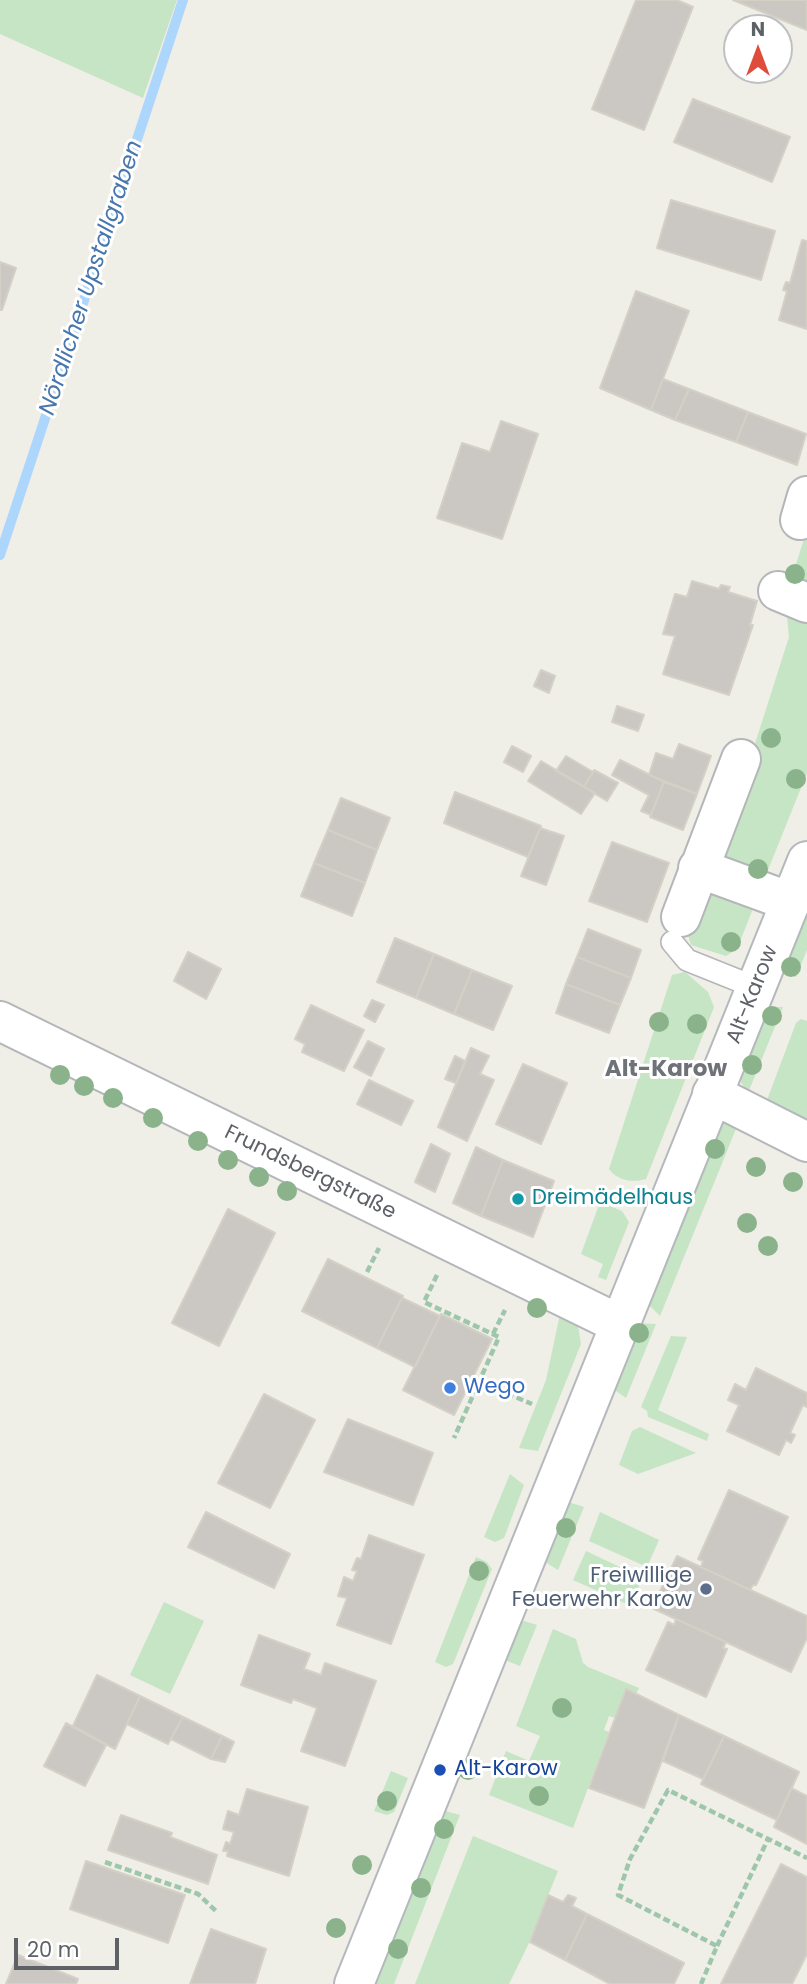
<!DOCTYPE html>
<meta charset="utf-8">
<style>
body{margin:0}
#map{position:relative;width:807px;height:1984px;overflow:hidden;background:#efeee7;font-family:Poppins,sans-serif}
canvas{display:block}
.north{position:absolute;left:723px;top:14px;width:70px;height:70px;box-sizing:border-box;background:#fff;border:2px solid #bfc0c2;border-radius:50%;rotate:0deg;font-size:19px;font-weight:700;line-height:28px;text-align:center;color:#5e6166}
.north::after{content:'';display:block;margin:auto;width:24px;height:32px;background:#e04c3c;clip-path:polygon(50% 0,100% 100%,50% 72%,0 100%)}
.scale{position:absolute;left:14px;top:1938px;width:105px;height:32px;box-sizing:border-box;border:4px solid #5e6166;border-top:0;padding-left:9px;font-size:21px;line-height:24px;white-space:nowrap;color:#5e6166;-webkit-text-stroke:5px #fff;paint-order:stroke}
</style>
<div id="map">
<canvas width="807" height="1984"></canvas>
<div class="north">N</div>
<div class="scale">20 m</div>
</div>
<script>
const context = document.querySelector('canvas').getContext('2d');
context.lineJoin = 'round';
function fill(path, color) { context.fillStyle = color; context.fill(path, 'evenodd'); }
function trace(path, color, width, dash) { context.strokeStyle = color; context.lineWidth = width; context.lineCap = dash ? 'butt' : 'round'; context.setLineDash(dash || []); context.stroke(path); }
function write(font, color, halo, rows, align = 'center') {
  context.font = font + ' Poppins,sans-serif'; context.lineWidth = 6; context.setLineDash([]); context.textBaseline = 'middle'; context.strokeStyle = halo; context.fillStyle = color; for (const [text, x, y, turn = 0] of rows) {
    context.save(); context.translate(x, y); context.rotate((+turn || 0) * Math.PI / 180); context.textAlign = isNaN(turn) ? turn : align; if (halo) context.strokeText(text, 0, 0); context.fillText(text, 0, 0); context.restore();
  }
}
const green = new Path2D(`
 M0,0h177l-34,98 -143,-64z
 M807,530v62l-7,-3 -5,-22z
 M789,610l18,4v159l-39,97 -15,9 -31,-12 31,-117 36,-113 -2,-20z
 M708,878l38,16 6,17 -15,38 -11,7 -35,-11 -4,-13z
 M807,893v57l-11,27 -14,-5z
 M685,972l23,20 6,15 -68,172c-14,4 -28,2 -37,-10l63,-194z
 M764,1007h19l-35,86 -9,-14z
 M801,1019l6,2v100l-40,-21 29,-77z
 M740,1119l-80,197 -15,-15 73,-177 8,-4z
 M600,1202l22,9 7,11 -23,58 -8,-3 5,-13 -22,-10z
 M560,1314l18,12 3,18 -43,107 -19,-3 27,-68z
 M636,1323l20,1 -30,74 -17,-12z
 M671,1336l16,1 -29,73 51,24 -2,7 -59,-24 -1,-6 -6,-4z
 M640,1427l56,26 -58,21 -19,-9 13,-34z
 M510,1474l14,11 -20,53 -9,4 -11,-5z
 M565,1501l19,6 -26,63 -16,-10z
 M600,1512l59,28 -12,27 -58,-26z
 M586,1551l57,27 -14,27 -56,-25z
 M476,1557l11,5 5,7 -39,95 -7,3 -11,-5z
 M164,1602l40,19 -34,73 -40,-19z
 M518,1619l19,6 -17,41 -18,-7z
 M553,1629l23,10 7,24 5,4 51,21 -3,6 -21,24 -6,-2 -5,14 5,2 -36,96 -84,-33 17,-44 23,10 11,-25 -24,-10z
 M391,1771l17,7 -14,34 -7,3 -13,-4z
 M442,1810l18,5 -66,169h-24z
 M473,1836l85,35 -29,72 -20,41h-94z`);
const stream = new Path2D(`
 M0,555l183,-555`);
const building = new Path2D(`
 M636,0h41l16,7 -49,123 -52,-21z
 M733,0h74v30z
 M693,99l97,38 -18,45 -98,-40z
 M671,200l104,31 -14,49 -104,-32z
 M802,240l5,1v88l-28,-9 8,-29 -4,-1 3,-8 4,1z
 M0,262l16,6 -14,42h-2z
 M636,291l53,20 -38,99 -51,-22z
 M663,379l26,10 -14,31 -24,-10z
 M689,389l59,23 -12,30 -61,-22z
 M748,412l58,22 -9,31 -61,-23z
 M501,421l37,13 -36,105 -65,-21 25,-75 28,9z
 M692,581l27,8 2,-4 9,2 -2,5 29,9 -7,24h3l-24,70 -66,-21 12,-38 -12,-2 12,-40 12,3z
 M541,670l14,6 -6,17 -15,-7z
 M617,706l27,9 -6,16 -26,-9z
 M679,744l32,12 -14,38 -48,-19 7,-22 17,6z
 M512,746l19,10 -8,16 -19,-10z
 M566,756l27,16 -9,15 -28,-16z
 M620,760l44,22 -13,33 -10,-4 8,-16 -37,-20z
 M541,761l54,32 -14,21 -53,-33z
 M594,770l24,13 -11,18 -23,-14z
 M664,782l33,12 -14,36 -33,-13z
 M455,792l86,34 -13,31 -84,-34z
 M341,798l49,20 -13,32 -49,-20z
 M540,828l24,8 -18,49 -25,-9z
 M328,830l49,20 -12,33 -51,-20z
 M612,842l57,21 -22,59 -58,-21z
 M314,863l51,20 -13,33 -51,-20z
 M588,929l53,21 -10,28 -54,-21z
 M395,938l39,16 -18,44 -39,-16z
 M188,952l33,17 -15,30 -32,-18z
 M434,954l38,16 -18,44 -38,-16z
 M577,957l54,21 -11,27 -54,-21z
 M472,970l40,16 -19,44 -39,-16z
 M566,984l54,21 -11,28 -53,-20z
 M372,1000l12,5 -9,17 -11,-6z
 M311,1005l53,25 -20,41 -42,-19 3,-8 -10,-5z
 M368,1041l16,8 -13,27 -17,-9z
 M471,1048l18,8 -9,18 14,6 -27,61 -29,-14z
 M455,1056l10,5 -9,22 -11,-4z
 M523,1064l44,19 -26,61 -45,-20z
 M369,1080l44,21 -12,24 -44,-21z
 M431,1144l19,10 -15,38 -20,-10z
 M476,1147l27,13 -22,56 -28,-13z
 M503,1160l51,21 -21,56 -52,-21z
 M228,1209l47,24 -56,113 -47,-23z
 M328,1259l75,37 -26,52 -75,-37z
 M402,1298l38,18 -25,51 -38,-19z
 M441,1314l51,25 -38,76 -51,-25z
 M756,1368l51,25v14l-4,-2 -13,28 5,2 -4,8 -5,-3 -7,15 -52,-24 12,-26 -11,-5 7,-16 11,6z
 M264,1394l51,26 -45,88 -52,-25z
 M348,1419l85,34 -20,52 -89,-33z
 M729,1490l59,27 -32,68h-3l-3,5 -49,-23 2,-6 -5,-2z
 M206,1512l84,42 -16,34 -86,-41z
 M369,1535l55,20 -33,89 -54,-19 10,-27 -9,-2 6,-19 9,4 4,-10 -5,-1 5,-12 4,1z
 M677,1556l130,60v22l-16,34 -139,-64z
 M676,1619l50,23 -3,6 4,1 -21,48 -60,-27 22,-48 6,3z
 M259,1635l51,19 -6,15 17,6 4,-12 51,18 -31,85 -44,-15 16,-43 -24,-9 -2,4 -50,-18z
 M97,1675l43,21 -25,53 -42,-23z
 M626,1689l53,26 -35,93 -55,-20z
 M140,1696l43,21 -15,27 -41,-20z
 M679,1715l45,21 -21,43 -40,-18z
 M183,1717l39,19 -11,23 -40,-20z
 M66,1723l40,22 -21,41 -41,-20z
 M222,1736l12,6 -9,20 -14,-3z
 M724,1736l75,36 -22,48 -76,-36z
 M791,1788l16,8v48l-33,-17z
 M247,1789l61,18 -19,69 -62,-20 1,-5h-5l3,-9 4,2 4,-12 -11,-3 5,-18 11,4z
 M121,1815l51,18 -2,4 47,18 -9,29 -100,-34z
 M86,1861l99,34 -17,48 -98,-34z
 M781,1864l26,13v77l-15,30h-71z
 M548,1895l15,7 5,-7 8,3 -4,8 15,8 -22,46 -35,-18z
 M587,1914l97,49 -10,21h-64l-45,-24z
 M211,1929l55,20 -11,35h-65z
 M18,1955l60,24 -2,5h-70z`);
const path = new Path2D(`
 M367,1272l12,-24
 M437,1275l-13,27 75,35 -45,101
 M493,1334l12,-24
 M478,1381l54,23
 M105,1862l93,32 18,17
 M717,1946l51,-107
 M701,1984l16,-38 -99,-51 12,-36 38,-69 139,68`);
const lane = new Path2D(`
 M672,942l15,18 70,28`);
const street = new Path2D(`
 M800,520l7,-24
 M778,591l29,12
 M698,868l93,34
 M681,917l60,-158
 M0,1021l619,303
 M712,1094l95,48`);
const secondary = new Path2D(`
 M354,1984l453,-1123`);
const trees = [
 [795,574],
 [771,738],
 [796,779],
 [758,869],
 [731,942],
 [791,967],
 [772,1016],
 [659,1022],
 [697,1024],
 [752,1065],
 [60,1075],
 [84,1086],
 [113,1098],
 [153,1118],
 [198,1141],
 [715,1149],
 [228,1160],
 [756,1167],
 [259,1177],
 [793,1182],
 [287,1191],
 [747,1223],
 [768,1246],
 [537,1308],
 [639,1333],
 [566,1528],
 [479,1571],
 [562,1708],
 [468,1770],
 [539,1796],
 [387,1801],
 [444,1829],
 [362,1865],
 [421,1888],
 [336,1928],
 [398,1949]
];
const markers = [
 [518,1199,7,"#0f9aa8"],
 [450,1388,7,"#3f7fe0"],
 [706,1589,7,"#5c6f8a"],
 [440,1770,7,"#1a4fb4"]
];
const streetNames = [
 ["Alt-Karow",753,995,-68],
 ["Frundsbergstraße",310,1173,26]
];
const cultureNames = [
 ["Dreimädelhaus",532,1199]
];
const shopNames = [
 ["Wego",464,1388]
];
const serviceNames = [
 ["Freiwillige",692,1577],
 ["Feuerwehr Karow",692,1601]
];
const transitNames = [
 ["Alt-Karow",454,1770]
];
const waterNames = [
 ["Nördlicher Upstallgraben",92,278,-72]
];
const neighbourhoodNames = [
 ["Alt-Karow",666,1070]
];
fill(green, '#c5e5c5');
trace(stream, '#acd6fb', 10);
fill(building, '#cbc8c4');
trace(building, '#d4d0c5', 2);
trace(lane, '#b4b6ba', 24);
trace(street, '#b4b6ba', 42);
trace(secondary, '#b5b8bd', 42);
trace(path, '#9ec6ab', 4.5, [7, 3.5]);
trace(lane, '#fff', 21);
trace(street, '#fff', 38);
trace(secondary, '#fff', 38);
context.fillStyle = '#8bb38b';
for (const [x, y] of trees) { context.beginPath(); context.arc(x, y, 10, 0, 2 * Math.PI); context.fill(); }
for (const [x, y, r, color] of markers) { const dot = new Path2D(); dot.arc(x, y, r, 0, 2 * Math.PI); context.fillStyle = color; context.fill(dot); trace(dot, '#fff', 2.5); }
write('21px', '#5e6166', '#fff', streetNames);
write('21px', '#0d838f', '#fff', cultureNames, 'left');
write('21px', '#366cbe', '#fff', shopNames, 'left');
write('21px', '#4e5e75', '#fff', serviceNames, 'right');
write('21px', '#164399', '#fff', transitNames, 'left');
write('italic 23px', '#4877ad', '#fff', waterNames);
write('bold 23px', '#6f7378', '#fff', neighbourhoodNames);
</script>
